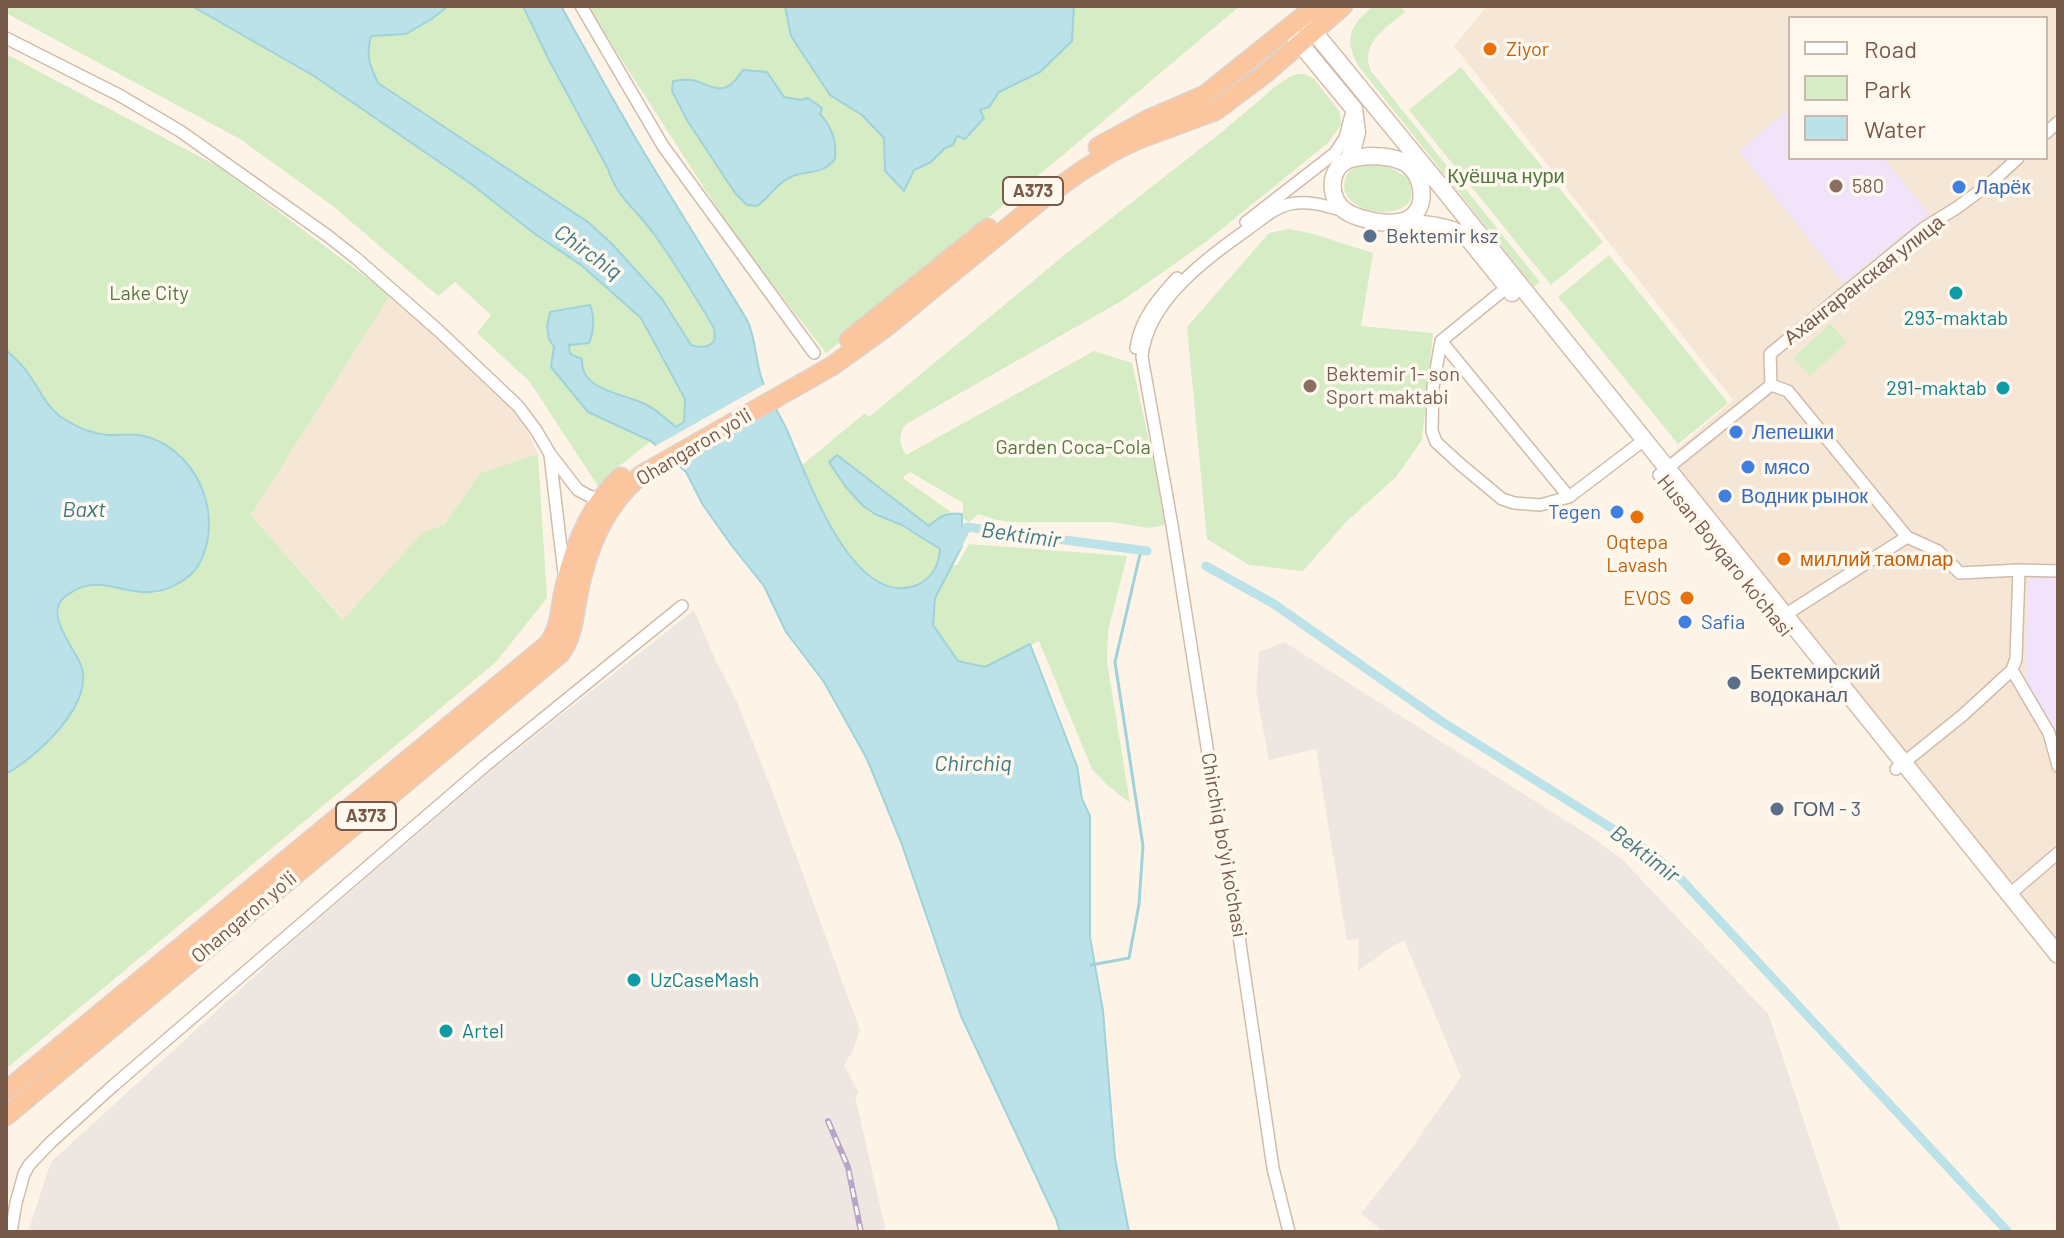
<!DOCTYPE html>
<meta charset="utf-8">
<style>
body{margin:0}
#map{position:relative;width:2064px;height:1238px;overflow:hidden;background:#fdf4e7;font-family:Barlow,sans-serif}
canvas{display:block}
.frame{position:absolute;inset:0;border:8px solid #785a4a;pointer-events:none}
.legend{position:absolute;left:1788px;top:16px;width:260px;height:144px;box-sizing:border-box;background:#fff8ee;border:2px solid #c9b9ac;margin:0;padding:10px 14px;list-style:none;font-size:24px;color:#785a4a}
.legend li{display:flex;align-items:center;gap:16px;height:40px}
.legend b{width:40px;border:2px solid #c9b9ac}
</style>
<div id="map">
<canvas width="2064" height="1238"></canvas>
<div class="frame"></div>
<ul class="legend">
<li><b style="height:10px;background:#fff"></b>Road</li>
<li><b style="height:22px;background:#d5ecc4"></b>Park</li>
<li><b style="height:22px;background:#bae2e8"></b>Water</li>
</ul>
</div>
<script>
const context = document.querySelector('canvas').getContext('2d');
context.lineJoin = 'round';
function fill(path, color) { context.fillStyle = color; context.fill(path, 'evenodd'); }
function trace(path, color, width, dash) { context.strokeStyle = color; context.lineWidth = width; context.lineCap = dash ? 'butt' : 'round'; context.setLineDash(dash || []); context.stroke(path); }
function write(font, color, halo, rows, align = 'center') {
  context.font = font + ' Barlow,sans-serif'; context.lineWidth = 7; context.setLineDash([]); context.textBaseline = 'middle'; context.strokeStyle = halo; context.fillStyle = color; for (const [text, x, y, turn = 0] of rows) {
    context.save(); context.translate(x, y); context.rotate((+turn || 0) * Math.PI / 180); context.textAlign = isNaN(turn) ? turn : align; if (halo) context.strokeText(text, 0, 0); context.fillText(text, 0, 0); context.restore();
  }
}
const residential = new Path2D(`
 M1487,6h571v937l-389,-486 64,-57 -279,-354zM1790,18h256v140h-256z
 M390,295l82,73 37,39 18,23 11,24 -58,19 -36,52 -21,7 -79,88 -93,-105z`);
const industrial = new Path2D(`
 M694,610l21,49 22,43 38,96 85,232 -8,22 -8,13 15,28 -4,3 31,136h-858l23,-70 241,-220 197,-170z
 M1284,642l306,194 33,24 146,155 72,217h-464l3,-3 -19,-15 47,-61 53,-76 -57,-137 -14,8 -32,23 1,-33 -12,3 -31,-192 -47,11 -13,-69 3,-39z`);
const education = new Path2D(`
 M1790,108v50h94l45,56 -86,69 -104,-132z
 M2035,577l23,1v152l-4,1 -29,-53 3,-97z`);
const green = new Path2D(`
 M6,6h186l121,70 157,107 65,51 46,31 60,53 44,81v23l-10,6c-13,-13 -30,-25 -48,-32 -24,-9 -30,-6 -47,-29 -5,-8 -10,-12 -12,-22l-19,-6 5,8 -3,21 37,44 63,29 -38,30 1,3 -16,12 -69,-105 -52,-48 14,-18 -36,-33 -17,14 -104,-89 -94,-68 -234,-126z
 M448,6h75l26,54 59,109c9,29 29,41 46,65 22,30 41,62 60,94l2,6 -3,10 -11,4 -11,-3 -29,-46 -50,-55 -24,-22 -210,-139c-9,-19 -12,-27 -7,-47l35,-2 27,-16z
 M589,6h651l-384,323 -30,24 -91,-117 -137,-213z
 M1373,6h28l4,6c-19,16 -46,31 -34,59l169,211 -6,5 -175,-220c-16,-29 -9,-41 14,-61z
 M6,54l213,113 171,128 -139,220 92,105 80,-88 21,-7 36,-52 58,-19 9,144 -51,64 -490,407v-295c30,-18 85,-65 76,-105 -3,-10 -10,-18 -15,-27 -6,-11 -8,-24 -9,-36l13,-14 15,-6 19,-1 29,7 15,1h8l21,-9 15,-11 9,-15 7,-31 -1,-19 -2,-11 -39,-51 -14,-7 -16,-4 -45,-2 -28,-14 -15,-12 -20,-33 -23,-24z
 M1461,67l142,175 -52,43 -142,-175z
 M1298,74h7l9,5 26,33 1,13 -12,17 -122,99 -84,59 -217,124c-8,10 -7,20 0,31l188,-104 38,12 22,101 11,61 -16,3 -37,-6h-102l-13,-2 -19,-6 -9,8 -6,-4v-15l-53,-31 -6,4v3l47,33 -14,7 -8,8 -85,-41c22,25 30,25 58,39 13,7 25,16 38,24 -1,15 -7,28 -22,35 -57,27 -99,-80 -117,-118l64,-53 4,4 198,-164 156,-122 53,-45 15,-10z
 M1362,163l24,3 20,10c31,50 -72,44 -61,4 3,-9 9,-14 17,-17z
 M1288,229l22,4 63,20 -12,73 72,7 -11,107 -26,37 -50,45 -43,49 -54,-6 -42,-26 -20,-212 82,-94z
 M1609,255l119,148 -50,41 -120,-147z
 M1830,324l17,18 -37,34 -17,-18z
 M969,544l158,12 -19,75 -1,31 23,141 -23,-18 -15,-16 -53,-128 -54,26 -27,-6 -26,-36 3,-27 17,-33h5z`);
const water = new Path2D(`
 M192,6h256l-15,12 -27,16 -35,2c-5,20 -2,28 7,47l210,139 24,22 50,55 29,46c9,3 19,4 24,-6l-1,-11c-19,-32 -38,-64 -60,-94 -17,-24 -37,-36 -46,-65l-59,-109 -26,-54h38c27,48 53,96 81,143 24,40 49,80 73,119 11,18 22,35 32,52 10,20 8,45 17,65 6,15 15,29 22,43 19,42 64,179 128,158 17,-6 25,-20 26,-37l-38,-24 -27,-11 -13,-9 -17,-19 -16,-24 8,-7 92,71c11,-10 18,-14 33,-12v32l-27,52 -2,27 25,36 27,6 45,-23 47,122 5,33 8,17v121l13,74 12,147 14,74h-69l-4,-13 -95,-203 -60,-174 -34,-83 -43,-77 -38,-50 -22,-46 -32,-40 -29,-41 -17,-33 -35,-31 -63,-29 -37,-45 3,-20 -5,-8 -2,-12 3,-15 40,-7c5,12 4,27 -1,38l-20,2 1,9 12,5c-2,32 41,34 63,45 12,6 21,15 31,23l8,-5 1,-23 -44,-81 -60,-53 -46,-31 -65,-51 -156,-107z
 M785,6h289l-2,35 -32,31 -41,20 -10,15 -9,3 4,8 -19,21 -8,-3 -4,9 -8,3 -14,14 -17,8 -10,21 -19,-20 -1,-33 -22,-23 -32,-20 -39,-59z
 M743,70l24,2 17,25 17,3 7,-2 14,10 -2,6c12,13 17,27 15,45 -13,16 -26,11 -42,17 -16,6 -23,21 -36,30l-10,-1 -12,-12 -48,-73 -15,-29 1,-10c6,-1 13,-2 19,-1 12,2 26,14 38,5 5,-3 9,-10 13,-15z
 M6,350c9,8 18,16 24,26 11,16 17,32 34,43 14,9 28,15 45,16 14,0 28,-2 42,3 49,18 73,80 48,126 -5,9 -12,15 -22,20 -40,24 -71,-14 -105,8 -4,2 -11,7 -13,12 -8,18 16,46 22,61 14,40 -45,92 -75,109z`);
const pier = new Path2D(`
 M767,383l11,22 -107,59 -19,-16z`);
const stream = new Path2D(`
 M1091,965l38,-7 10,-54 4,-58 -28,-184 26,-112`);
const canal = new Path2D(`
 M957,546l10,-19 180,24
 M1206,566l68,38 167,117 207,130 31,26 329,355`);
const minor = new Path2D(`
 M581,6l82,140 151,207
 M6,38l113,57 61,36 148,105 29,23 82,72 79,75 18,24 14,24 28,36 13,7h11
 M2046,133l12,-11
 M1246,222l89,-69 10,-15 6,-23
 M1511,284l-70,57 -8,46 -1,44 4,11 24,22 42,35 12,4 26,2 29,-8 75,-57
 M1441,341l128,156
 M1136,348c4,-29 22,-49 41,-70
 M1771,385l17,6 119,146 31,14 22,22 59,-3 39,1
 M550,455l14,118
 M1659,475l112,-90 -1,-31 154,-126 34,-21 36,-27 24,-22
 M1777,620l130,-83
 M2012,670l37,63 9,33
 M1896,769l67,-54 49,-45 4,-11 3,-89
 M2010,894l48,-41
 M11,1232l5,-29 8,-29 5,-9 22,-23 63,-57 372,-320 196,-159
 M1289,1232l-16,-64 -36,-245 -13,-68 -52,-330 -30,-168c5,-56 64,-98 106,-128 13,-9 27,-22 42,-25 19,-4 37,2 54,7`);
const secondary = new Path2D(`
 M1306,22l137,167 615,766
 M1288,29l66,80 3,23 -4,16 -5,12
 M1370,156c13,0 26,1 37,8 18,13 22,48 -3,57 -8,2 -17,2 -25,1 -12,-2 -26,-5 -35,-12 -15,-12 -16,-39 2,-49 7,-4 17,-4 24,-5z
 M1398,222c23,2 49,2 69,15l45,56`);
const trunk = new Path2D(`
 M1098,147l49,-27 58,-25 111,-89
 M849,340l139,-112
 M6,1091l541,-446c14,-16 13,-40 18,-59 9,-40 25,-81 56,-109
 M6,1116l554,-462c13,-17 14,-38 18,-59 9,-47 26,-89 63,-120l191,-109 53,-38 160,-131 38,-27 29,-18 25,-12 78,-29 52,-39 76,-66`);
const rail = new Path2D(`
 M828,1121l20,46 13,65`);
const markers = [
 [1490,49,8,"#e8710a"],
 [1836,186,8,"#8d6e63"],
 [1959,187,8,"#3f7fe0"],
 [1370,236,8,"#5c6f8a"],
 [1956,293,8,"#0f9aa8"],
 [1310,386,8,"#8d6e63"],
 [2003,388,8,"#0f9aa8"],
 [1736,432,8,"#3f7fe0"],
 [1748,467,8,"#3f7fe0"],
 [1725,496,8,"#3f7fe0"],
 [1617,512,8,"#3f7fe0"],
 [1637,517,8,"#e8710a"],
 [1784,559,8,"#e8710a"],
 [1687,598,8,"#e8710a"],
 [1685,622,8,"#3f7fe0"],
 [1734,683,8,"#5c6f8a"],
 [1777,809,8,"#5c6f8a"],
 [634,980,8,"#0f9aa8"],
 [446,1031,8,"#0f9aa8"]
];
const shields = [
 [1033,191,60],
 [366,816,60]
];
const shieldNames = [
 ["A373",1033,191],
 ["A373",366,816]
];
const foodNames = [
 ["Ziyor",1506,49],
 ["Oqtepa",1637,542,"center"],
 ["Lavash",1637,565,"center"],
 ["миллий таомлар",1800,559],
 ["EVOS",1671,598,"right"]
];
const parkNames = [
 ["Куёшча нури",1506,176],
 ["Lake City",149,293],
 ["Garden Coca-Cola",1073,447]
];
const educationNames = [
 ["580",1852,186],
 ["Bektemir 1- son",1326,374],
 ["Sport maktabi",1326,397]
];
const shopNames = [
 ["Ларёк",1975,187],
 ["Лепешки",1752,432],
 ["мясо",1764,467],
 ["Водник рынок",1741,496],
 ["Tegen",1601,512,"right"],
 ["Safia",1701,622]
];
const serviceNames = [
 ["Bektemir ksz",1386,236],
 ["Бектемирский",1750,672],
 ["водоканал",1750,695],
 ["ГОМ - 3",1793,809]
];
const streetNames = [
 ["Ахангаранская улица",1864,280,-38],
 ["Ohangaron yoʻli",694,447,-31],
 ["Husan Boyqaro ko'chasi",1725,556,51],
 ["Chirchiq bo'yi ko'chasi",1224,845,80],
 ["Ohangaron yoʻli",244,917,-40]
];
const cultureNames = [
 ["293-maktab",1956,318,"center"],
 ["291-maktab",1987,388,"right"],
 ["UzCaseMash",650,980],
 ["Artel",462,1031]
];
const waterNames = [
 ["Chirchiq",588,252,36],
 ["Baхt",84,510],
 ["Bektimir",1021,535,8],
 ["Chirchiq",973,764],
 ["Bektimir",1645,854,37]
];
fill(residential, '#f5e6d5');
fill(industrial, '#eee7e1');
fill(education, '#f1e3fa');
fill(green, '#d5ecc4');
fill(water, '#bae2e8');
trace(water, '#a0d2da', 2);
fill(pier, '#fdf4e7');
trace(stream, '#a0d2da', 3);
trace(canal, '#bae2e8', 9);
trace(minor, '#d0bcac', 14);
trace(secondary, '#d5beac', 19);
trace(trunk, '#dcd4d0', 21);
trace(minor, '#fff', 11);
trace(secondary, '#fff', 16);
trace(trunk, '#fbc69d', 18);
trace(rail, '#b7a4c8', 6);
trace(rail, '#fff8ee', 3, [9]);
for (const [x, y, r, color] of markers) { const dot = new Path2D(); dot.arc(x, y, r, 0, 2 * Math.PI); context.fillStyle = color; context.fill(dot); trace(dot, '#fff8ee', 3); }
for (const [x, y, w] of shields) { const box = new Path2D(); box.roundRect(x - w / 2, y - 14, w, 28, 6); context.fillStyle = '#fff8ee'; context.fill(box); trace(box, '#785a4a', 2); }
write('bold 18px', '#785a4a', null, shieldNames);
write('20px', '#c56008', '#fff8ee', foodNames, 'left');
write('20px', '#51793f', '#fff8ee', parkNames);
write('20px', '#785e54', '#fff8ee', educationNames, 'left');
write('20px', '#366cbe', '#fff8ee', shopNames, 'left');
write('20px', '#4e5e75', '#fff8ee', serviceNames, 'left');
write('20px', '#785a4a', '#fff8ee', streetNames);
write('20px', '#0d838f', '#fff8ee', cultureNames, 'left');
write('italic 22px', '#3f7b85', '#fff8ee', waterNames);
</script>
